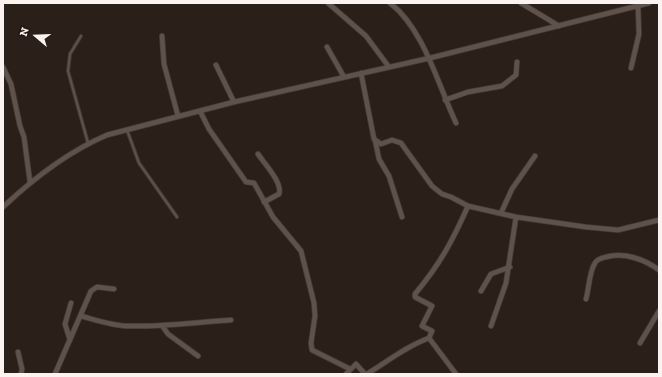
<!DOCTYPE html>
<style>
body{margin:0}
#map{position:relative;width:662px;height:377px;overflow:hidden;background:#2a1f19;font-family:"Zilla Slab",serif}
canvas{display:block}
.frame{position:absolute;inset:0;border:4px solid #fbf3ef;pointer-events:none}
.north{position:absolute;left:16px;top:16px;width:40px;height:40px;-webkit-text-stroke:3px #211610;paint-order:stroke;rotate:289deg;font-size:11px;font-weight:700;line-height:16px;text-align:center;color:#fbf3ef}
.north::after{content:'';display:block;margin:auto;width:14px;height:18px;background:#fbf3ef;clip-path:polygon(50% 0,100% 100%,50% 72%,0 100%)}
</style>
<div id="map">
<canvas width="662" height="377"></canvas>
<div class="frame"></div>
<div class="north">N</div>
</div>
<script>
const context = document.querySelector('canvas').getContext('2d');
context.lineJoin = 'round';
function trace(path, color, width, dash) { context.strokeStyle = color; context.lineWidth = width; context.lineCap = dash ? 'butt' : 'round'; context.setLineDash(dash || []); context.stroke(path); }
const service = new Path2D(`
 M81,36l-11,18 -2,17 20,72
 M127,130l12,33 38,54`);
const minor = new Path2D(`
 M328,3l38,33 23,31
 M390,3c34,26 48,82 66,120
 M521,3l38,23
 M162,36l2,28 14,52
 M327,47l17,30
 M216,65l18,37
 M3,67l8,17 9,42 4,11 6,45
 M631,68l8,-34 -1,-28
 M361,73l13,66 7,5 11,-4 9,3 31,43 10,8 9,3 17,9 48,11 70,10 32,3 41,-10
 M445,100l23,-8 34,-6 14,-11 1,-13
 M200,111l9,18 37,53 8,1 19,34 28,34 13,52 1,13 -4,27 1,7 38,19
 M375,140l4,19 10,17 13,41
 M258,154c6,9 25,29 21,40l-15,8
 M3,207c31,-29 64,-55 104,-72l127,-33 196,-44 219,-55
 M501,213l11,-24 23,-33
 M481,291l10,-17 19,-7
 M586,299c3,-10 3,-27 9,-36 2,-4 7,-5 11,-6 18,-5 38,2 53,13
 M81,316c15,4 32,10 48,10 34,1 68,-4 102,-6
 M491,326l15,-43 10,-66
 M163,327l5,7 30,22
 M429,338l27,36
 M70,340l-5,-16 6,-21
 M640,343l19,-32
 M18,352l4,17 -1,5
 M55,374l36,-83 6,-4 17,2
 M346,374l10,-10 9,10
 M367,374c21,-13 40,-28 62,-36l3,-7 -10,-5 10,-20 -17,-9v-3c25,-30 37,-52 53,-88`);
trace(service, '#463c38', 4);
trace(minor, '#463c38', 6);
trace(service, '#5f524b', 2);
trace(minor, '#5f524b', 4.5);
</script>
